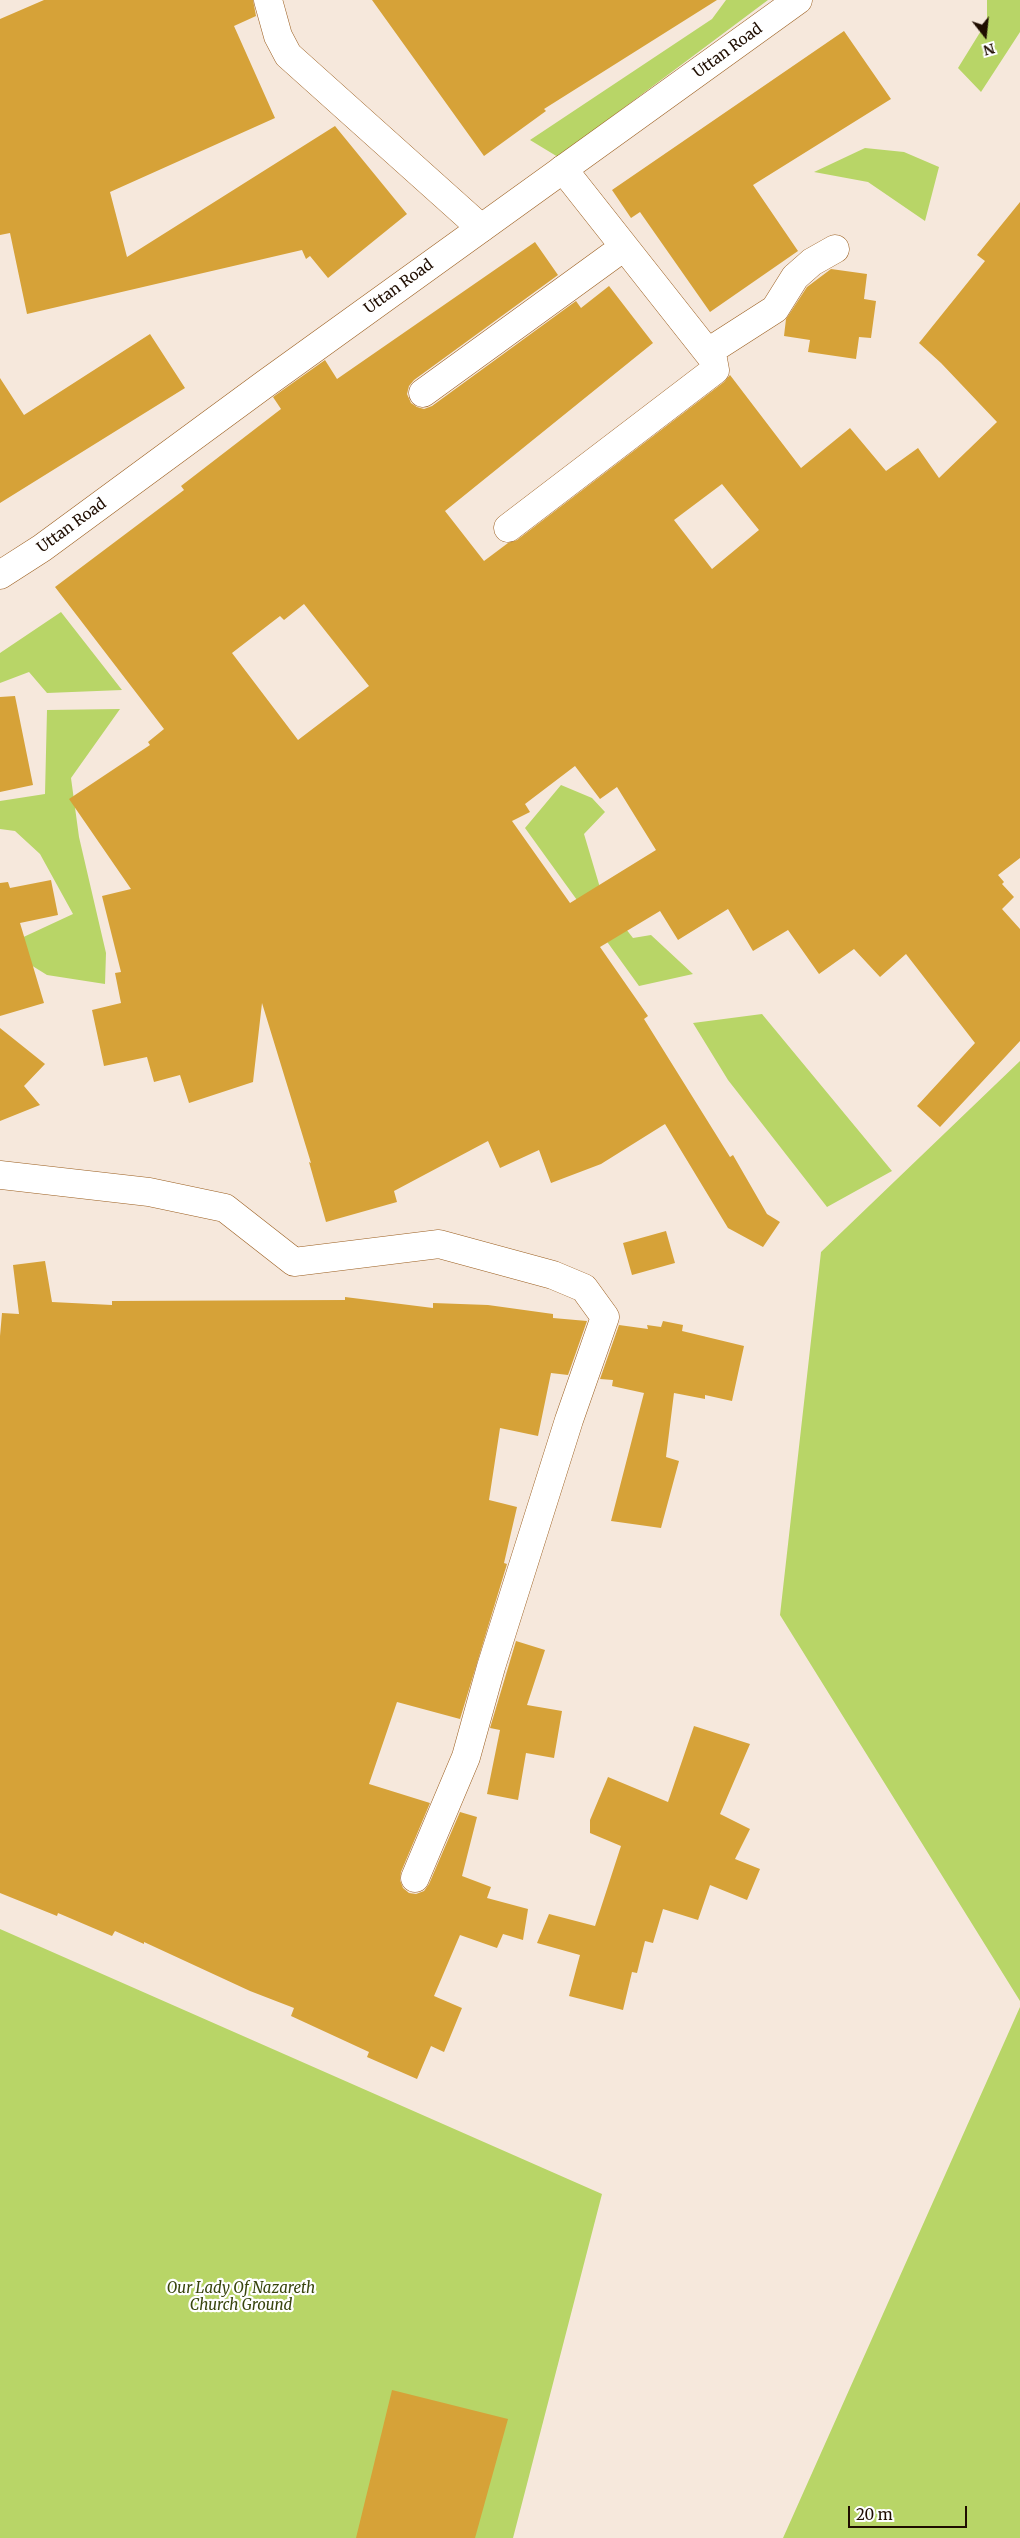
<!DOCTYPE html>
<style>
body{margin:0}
#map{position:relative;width:1020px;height:2538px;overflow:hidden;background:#f6e8dc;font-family:Merriweather,serif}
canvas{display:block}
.north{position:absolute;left:960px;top:10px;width:50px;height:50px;-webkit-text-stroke:4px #fff;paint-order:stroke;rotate:164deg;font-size:14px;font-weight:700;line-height:20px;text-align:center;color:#1f0d00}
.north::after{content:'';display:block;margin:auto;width:18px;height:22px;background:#1f0d00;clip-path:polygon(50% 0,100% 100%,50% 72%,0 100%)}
.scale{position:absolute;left:848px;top:2506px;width:119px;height:22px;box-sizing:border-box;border:2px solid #1f0d00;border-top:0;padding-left:6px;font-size:15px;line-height:18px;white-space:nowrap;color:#1f0d00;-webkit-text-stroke:4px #fff;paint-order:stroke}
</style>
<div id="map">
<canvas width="1020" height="2538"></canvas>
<div class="north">N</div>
<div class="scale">20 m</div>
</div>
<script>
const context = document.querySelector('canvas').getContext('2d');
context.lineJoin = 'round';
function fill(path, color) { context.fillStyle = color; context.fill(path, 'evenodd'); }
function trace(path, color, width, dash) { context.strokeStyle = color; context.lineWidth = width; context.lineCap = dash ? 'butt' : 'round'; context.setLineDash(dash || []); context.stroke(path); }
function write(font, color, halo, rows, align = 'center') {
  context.font = font + ' Merriweather,serif'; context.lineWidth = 4.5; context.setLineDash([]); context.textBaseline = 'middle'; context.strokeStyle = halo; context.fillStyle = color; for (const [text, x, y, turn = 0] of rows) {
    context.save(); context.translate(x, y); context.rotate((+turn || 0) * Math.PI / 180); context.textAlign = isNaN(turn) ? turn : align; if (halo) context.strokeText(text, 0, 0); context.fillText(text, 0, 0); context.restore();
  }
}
const green = new Path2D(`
 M726,0h42l-210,157 -28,-17 182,-121z
 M987,0h33v32l-39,60 -23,-24 29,-47z
 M865,148l39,4 35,15 -14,54 -57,-39 -54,-10z
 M61,612l61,78 -75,3 -18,-21 -29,11v-30z
 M120,709l-49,69 8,59 27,116 -1,31 -58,-9 -45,-28 71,-33 -33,-60 -25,-23 -15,-2v-28l45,-7 2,-84z
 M561,785l31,13 13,14 -21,22 20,67 29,37 18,-3 42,39 -54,12 -114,-158z
 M762,1014l130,157 -65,36 -99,-127 -35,-57z
 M1020,1061v940l-240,-386 41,-363z
 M0,1929l602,265 -89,344h-513z
 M1020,2007v531h-237z`);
const building = new Path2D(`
 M44,0h209l3,16 -22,10 41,92 -165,74 17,65 208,-131 72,88 -79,64 -18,-22 -4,3 -4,-9 -275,64 -17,-81 -10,2v-216z
 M372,0h345l-173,109 2,2 -62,45z
 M844,31l47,68 -138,86 45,66 -88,61 -70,-100 -9,6 -19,-28z
 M1020,202v656l-22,17 6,7 -2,2 12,13 -12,12 18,20v112l-80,86 -23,-21 58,-63 -69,-89 -26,23 -26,-28 -35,25 -31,-44 -35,21 -25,-42 -50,31 -18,-29 -60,36 48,69 -4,3 86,138 3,-2 34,59 13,8 -17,25 -35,-19 -63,-104 -64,40 -50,19 -12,-33 -39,18 -12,-27 -94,50 3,11 -71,20 -17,-60 2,1 -49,-160 -9,79 -64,21 -9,-28 -26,7 -7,-25 -43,9 -12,-56 29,-7 -6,-30 6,-1 -19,-76 29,-7 -62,-90 81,-54 -2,-3 16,-13 -109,-142 129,-97 -3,-4 100,-77 -8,-12 52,-37 12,19 198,-137 23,33 -144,105 -5,6 -2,8 4,9 6,4 7,2 8,-3 144,-105 5,7 28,-22 44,57 -208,168 39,50 24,-18 9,-3 207,-158 6,-7 71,93 49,-40 36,43 32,-23 21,30 58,-56 -56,-59 -22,-20 66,-82 -8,-6zM722,484l37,46 -47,39 -38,-49zM304,604l65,82 -71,54 -66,-87 48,-37 4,4zM575,766l25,33 17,-12 39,63 -86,53 -58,-82 18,-9 -5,-8z
 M831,269l36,5 -3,25 12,2 -5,37 -12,-1 -3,22 -48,-7 2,-12 -26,-4 2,-17 21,-32z
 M150,334l35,54 -185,115v-125l24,37z
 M15,696l18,89 -33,7v-95z
 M51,880l7,35 -38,8 24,80 -44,13v-133l8,-1 2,6z
 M0,1028l45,36 -21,22 16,19 -40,16z
 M666,1231l9,32 -43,12 -9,-32z
 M45,1261l7,41 60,3v-4l233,-1v-3l88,11v-5l55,2 65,9v4l34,3 -19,54 -17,-2 -13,63 -38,-8 -11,72 28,7 -13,56 3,1 -47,155 -63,-17 -28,82 61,19 -29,69 -1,8 3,8 6,5 7,1 8,-3 5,-7 31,-72 17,5 -15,59 29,11 -4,11 41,11 -5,31 -20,-6 -6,14 -37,-13 -26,61 28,12 -18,44 -13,-6 -14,33 -50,-22 2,-5 -78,-36 3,-8 -44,-17 -106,-49v2l-29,-13 -3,5 -54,-23 -1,3 -57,-23v-557l2,-23 17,1 -6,-49z
 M663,1321l20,4 -1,6 62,15 -12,55 -27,-6v4l-31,-6 -8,64 13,4 -18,67 -50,-7 33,-128 -32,-7 1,-6 -13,-1 19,-54 29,4 -1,-4 14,2z
 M516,1641l29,9 -18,55 35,6 -8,47 -28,-5 -8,47 -31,-6 13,-64 -10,-2z
 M694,1726l56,18 -30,70 30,15 -15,30 25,10 -13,31 -37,-15 -12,35 -35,-11 -10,34 -8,-2 -8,32 -5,-1 -9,38 -54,-14 11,-41 -43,-12 12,-29 46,12 26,-80 -31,-13v-13l18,-43 60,25z
 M392,2390l116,29 -33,119h-119z`);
const street = new Path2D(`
 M268,0l10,36 10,19 193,173
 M708,352l67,-43 20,-32 17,-15 23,-13
 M423,393l201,-146
 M508,528l207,-158 -2,-11 -150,-190
 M0,1175l149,17 76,16 69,54 145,-18 114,31 31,13 21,29 -36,103 -78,247 -25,90 -51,121`);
const secondary = new Path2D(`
 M0,575l42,-27 223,-164 533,-384`);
const streetNames = [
 ["Uttan Road",728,51,-36],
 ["Uttan Road",399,287,-36],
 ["Uttan Road",72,526,-36]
];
const parkNames = [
 ["Our Lady Of Nazareth",241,2289],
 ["Church Ground",241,2306]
];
fill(green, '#b8d567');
fill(building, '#d6a238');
trace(street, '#9b5e1f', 29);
trace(secondary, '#9b5e1f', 29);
trace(street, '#fff', 28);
trace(secondary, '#fff', 28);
write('15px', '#1f0d00', '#fff', streetNames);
write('italic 15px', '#38450d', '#fff', parkNames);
</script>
